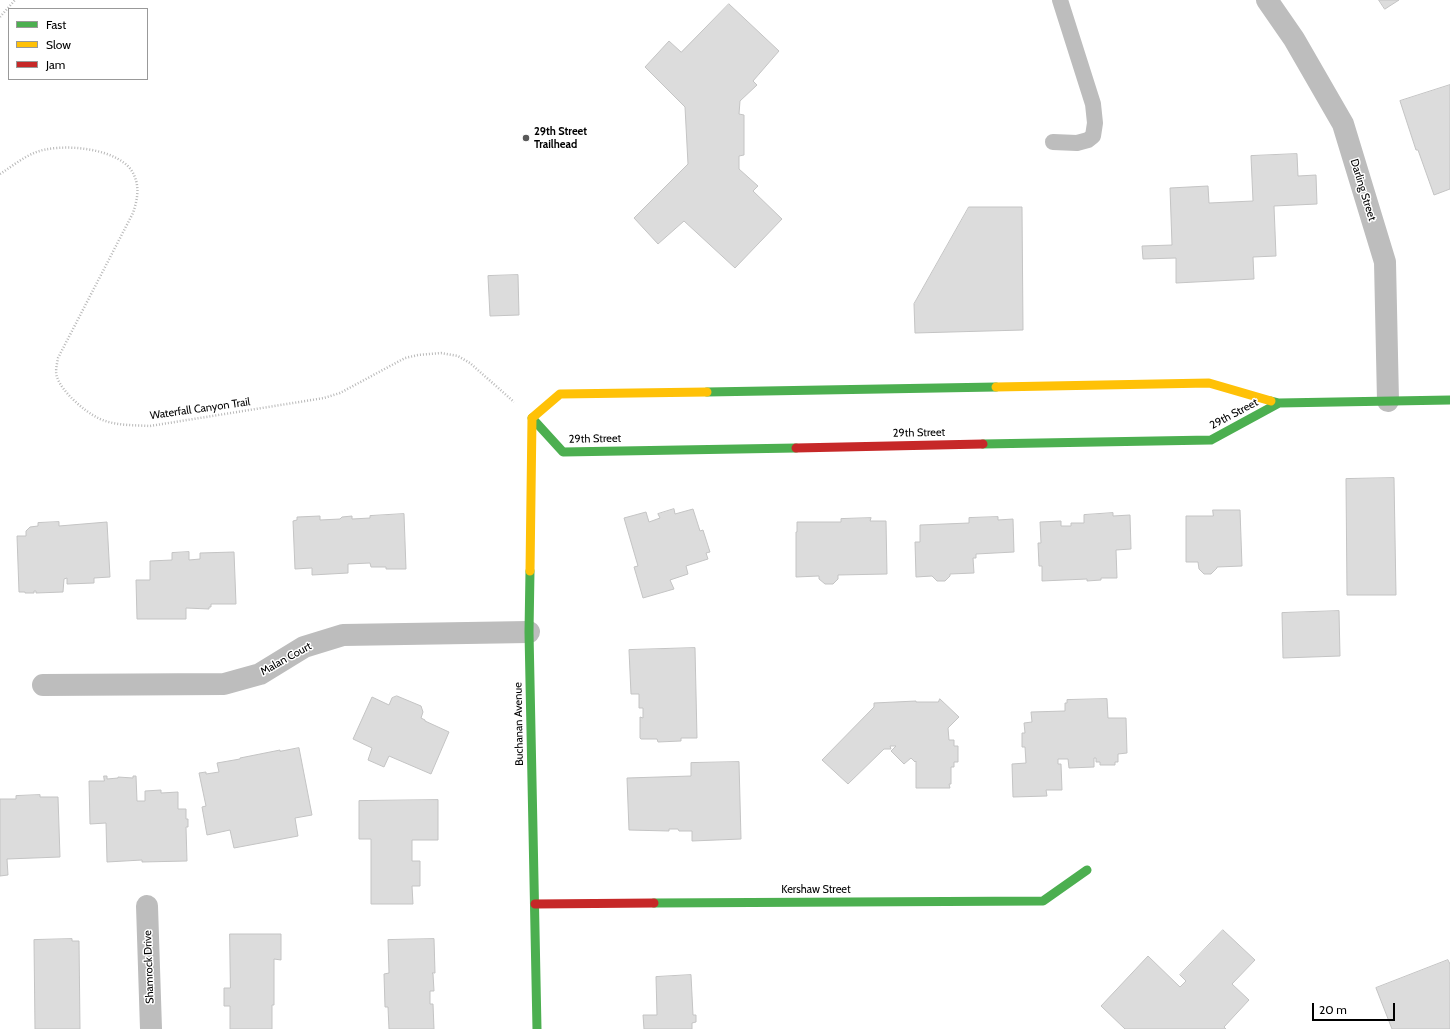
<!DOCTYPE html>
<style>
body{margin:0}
#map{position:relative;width:1450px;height:1029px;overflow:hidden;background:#fff;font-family:Cabin,sans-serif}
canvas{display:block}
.legend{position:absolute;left:8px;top:8px;width:140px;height:72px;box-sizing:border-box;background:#fff;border:1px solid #999;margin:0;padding:5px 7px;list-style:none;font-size:12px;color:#000}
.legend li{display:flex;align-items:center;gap:8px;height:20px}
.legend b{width:20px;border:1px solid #999}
.scale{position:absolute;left:1312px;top:1003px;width:83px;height:18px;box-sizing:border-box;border:2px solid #000;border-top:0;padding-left:5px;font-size:12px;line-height:14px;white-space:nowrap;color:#000;-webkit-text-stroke:3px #fff;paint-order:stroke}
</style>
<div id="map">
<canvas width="1450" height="1029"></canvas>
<ul class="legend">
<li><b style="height:5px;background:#4caf50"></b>Fast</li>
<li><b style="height:5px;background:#ffc107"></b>Slow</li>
<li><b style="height:5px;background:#c62828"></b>Jam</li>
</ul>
<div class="scale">20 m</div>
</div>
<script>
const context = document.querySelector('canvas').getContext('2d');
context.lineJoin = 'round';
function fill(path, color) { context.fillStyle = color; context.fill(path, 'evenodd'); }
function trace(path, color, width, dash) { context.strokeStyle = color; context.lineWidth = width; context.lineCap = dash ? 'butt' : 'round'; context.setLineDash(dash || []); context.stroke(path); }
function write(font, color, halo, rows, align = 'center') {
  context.font = font + ' Cabin,sans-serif'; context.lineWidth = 3; context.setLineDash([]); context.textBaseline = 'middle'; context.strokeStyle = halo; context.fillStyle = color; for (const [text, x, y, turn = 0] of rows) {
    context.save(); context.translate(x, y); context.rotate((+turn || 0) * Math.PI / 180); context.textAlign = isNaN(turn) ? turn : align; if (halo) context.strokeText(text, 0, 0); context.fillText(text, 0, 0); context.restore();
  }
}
const building = new Path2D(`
 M1379,0h20l-14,9z
 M729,4l50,47 -26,30 4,4 -17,16 -1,13 5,1v40l-5,1v13l19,17 -5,5 29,28 -47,49 -51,-47 -26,23 -24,-26 54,-54 -3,-57 -40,-40 24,-26 12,11z
 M1450,85v104l-16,6 -16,-45h-2l-16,-49z
 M1297,154l1,22 18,-1 1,29 -43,2 2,50 -23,1 1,22 -78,4v-25l-33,1 -1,-13 30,-1 -2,-57 38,-2 1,17 44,-2 -2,-45z
 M969,207h53l1,123 -108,3 -1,-29z
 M518,275l1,40 -29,1 -2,-40z
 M1394,478l2,117h-49l-1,-116z
 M674,509l1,5 18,-5 7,22 3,-1 7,22 -4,1 2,6 -22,7 2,8 -18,6 4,9 -31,9 -9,-31 4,-1 -14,-48 22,-6 3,10 11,-4 -2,-4z
 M1213,510h27l2,56 -25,1v1l-6,6h-7l-5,-5 -1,-7h-12v-46h27z
 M1113,513v3l17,-1 1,34 -15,1 1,28h-16v2l-14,1v-2l-45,2v-15h-3l-1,-23h3l-1,-21 21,-1v5h10v-3h13v-8z
 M404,514l2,55h-20v-2h-15l-1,-4 -22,1v9l-36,2v-7l-17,1 -2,-48 4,-1v-3l23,-1v4l20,-1 2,-2 10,-1v3l18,-1v-2z
 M998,517v3l15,-1 1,33 -38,2v4h-3l1,15 -24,1v2l-5,5h-8l-5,-5 -16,1 -1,-35h5v-17l49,-2v-5z
 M871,518l-1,3h16l1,53 -49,1v4l-5,5h-8l-6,-5v-3l-23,1v-45h1v-10h44v-3z
 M59,522v4l48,-4 3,55 -16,1v5l-27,1v-6l-3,1 -1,13 -27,1v-2h-2v2h-9v-1h-6l-2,-56h9v-5l4,-4 8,-1v-3z
 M189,552v8l11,-1v-6l34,-1 2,52h-25v3h-2v2l-23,-1v11h-49l-1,-39h14v-19l22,-1v-7z
 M1339,611l1,45 -57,2 -1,-45z
 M695,648l2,90h-16v3l-23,1 -1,-3h-16l-1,-1v-21l3,1v-10h-4v-14h-8l-2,-44z
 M397,696l24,10 2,6 -2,6 4,2v1l24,11 -18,42 -42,-18 -5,11 -16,-7 4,-12 -19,-9 19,-42 17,8 3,-7z
 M940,699l19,18 -11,11 1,12h5v6h4v16h-4v5h-3v17h-2l1,4h-34v-27l-1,1 -4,-4 -7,6 -13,-13 5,-5h-6l1,3h-7l-36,35 -26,-24 52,-53v-4l42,-2v1h22z
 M1107,699l1,19h18l1,35 -9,1v8h-3v3h-15v-3h-4v-4h-2v9l-25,1 -1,-9h-10v5h3l1,26h-16l1,6 -34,1 -1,-33 14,-1 -1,-16h-3v-14h3l-1,-10 8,-1 -1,-10 34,-1v-8h2v-3z
 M299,748l13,67 -17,3 3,18 -64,12 -4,-18 -23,5 -5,-28 4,-1 -7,-33 7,-1v2l13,-2 -2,-9 23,-4v-1l40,-8v1z
 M739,762l2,77 -49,2v-10h-13l-1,-2h-9v2l-40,-1 -2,-52 64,-2v-13z
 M104,776h3v3l11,-1v-1l15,1v-2h3l1,25h8v-10l16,-1v3l17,-1v17h8v10h2v8h-2l1,34 -45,1v-2l-35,2 -1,-39 -16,1 -1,-43h15z
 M40,795v2h18l2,60 -53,2 1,16 -8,1v-77h16v-3z
 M438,800v40h-26v21h8v25h-8l1,18h-42v-65h-12v-38z
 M1223,930l32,30 -23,24 17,16 -25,27 2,2h-101l-24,-23 47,-50 32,31 6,-6 -6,-6z
 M230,934h51v26l-7,-1v46h-2v24h-42v-23h-6v-18h6z
 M72,939v2h7l1,88h-45l-1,-89z
 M434,939l1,34h-3l1,1 1,17h-4v13h3l1,25h-45l-1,-22h-3l-1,-33 5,-1 -1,-33z
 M1448,960l2,4v65h-58l-16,-41z
 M691,975l2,40h3v7l-4,1v6h-48l-1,-14h14l-1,-38z`);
const path = new Path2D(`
 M0,17l15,-17
 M0,174c11,-7 22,-16 34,-21 24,-11 88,-6 100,22 6,13 3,26 -1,38l-75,145c-1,6 -3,13 -1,19 5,15 27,34 41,41 16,8 36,7 52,8l174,-28 16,-5 65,-35 13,-3 23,-2 17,3 12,7 44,39`);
const lane = new Path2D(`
 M1053,142l24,1 11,-3 5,-4 2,-13 -2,-19 -33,-104`);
const street = new Path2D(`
 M1267,0l27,39 49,85 42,138 3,139
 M43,685l181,-1 36,-10 44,-27 39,-12 186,-3
 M147,906l4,123`);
const fast = new Path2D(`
 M707,392l289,-5
 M1271,401l8,2 171,-3
 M532,418l31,34 233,-4
 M983,444l228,-4 68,-37
 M530,571l-1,61 8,397
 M654,903l389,-2 44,-31`);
const slow = new Path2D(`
 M996,387l213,-4 62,18
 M532,418l28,-24 147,-2
 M530,571l2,-153`);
const jam = new Path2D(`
 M796,448l187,-4
 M535,904l119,-1`);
const markers = [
 [526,138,4,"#595959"]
];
const poiNames = [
 ["29th Street",534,132],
 ["Trailhead",534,145]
];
const streetNames = [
 ["Darling Street",1363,190,73],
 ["Waterfall Canyon Trail",200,409,-8],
 ["29th Street",1234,414,-28],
 ["29th Street",919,433,-1],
 ["29th Street",595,439,-1],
 ["Malan Court",286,659,-29],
 ["Buchanan Avenue",519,724,-91],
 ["Kershaw Street",816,890],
 ["Shamrock Drive",149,967,-92]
];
fill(building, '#dcdcdc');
trace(building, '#c4c4c4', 1);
trace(path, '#b8b8b8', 2.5, [1, 2]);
trace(lane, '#bdbdbd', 16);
trace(street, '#bdbdbd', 22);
trace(fast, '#4caf50', 9);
trace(slow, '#ffc107', 9);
trace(jam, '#c62828', 9);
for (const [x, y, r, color] of markers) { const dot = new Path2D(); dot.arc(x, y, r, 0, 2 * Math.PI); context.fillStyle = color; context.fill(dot); trace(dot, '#fff', 1.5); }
write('bold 11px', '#000', '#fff', poiNames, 'left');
write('11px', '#000', '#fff', streetNames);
</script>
